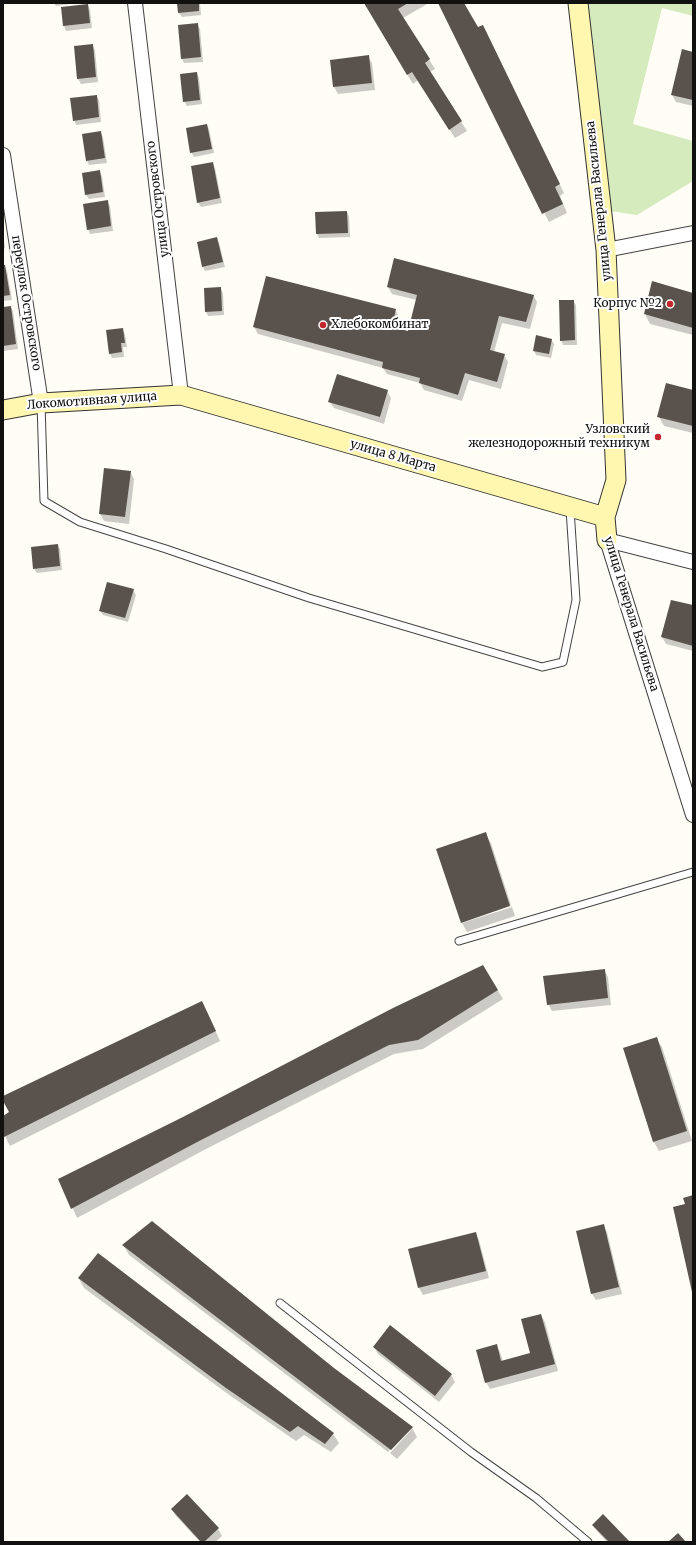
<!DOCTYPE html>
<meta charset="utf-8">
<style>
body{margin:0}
#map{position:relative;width:696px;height:1545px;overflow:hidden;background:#fffdf5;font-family:Merriweather,serif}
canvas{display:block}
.frame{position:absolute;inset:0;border:4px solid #111;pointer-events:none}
</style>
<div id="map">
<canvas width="696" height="1545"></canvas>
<div class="frame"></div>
</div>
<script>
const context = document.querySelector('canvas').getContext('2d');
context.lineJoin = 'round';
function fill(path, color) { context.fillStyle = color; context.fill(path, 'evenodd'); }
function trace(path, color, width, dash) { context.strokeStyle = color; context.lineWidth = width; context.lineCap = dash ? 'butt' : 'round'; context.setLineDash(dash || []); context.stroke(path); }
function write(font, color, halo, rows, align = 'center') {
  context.font = font + ' Merriweather,serif'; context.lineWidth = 4; context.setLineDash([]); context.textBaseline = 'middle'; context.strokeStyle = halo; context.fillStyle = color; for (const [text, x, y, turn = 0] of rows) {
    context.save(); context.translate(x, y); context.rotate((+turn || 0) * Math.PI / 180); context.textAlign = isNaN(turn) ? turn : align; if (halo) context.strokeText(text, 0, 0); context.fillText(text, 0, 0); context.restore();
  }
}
const green = new Path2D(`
 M587,3h106v13l-31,-8 -29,116 60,17v40l-56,34 -27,-4z`);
const shadow = new Path2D(`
 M54,3h24l-22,3z
 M178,3h22l1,12 -19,2 -3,-4z
 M364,3h65l-26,15 32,51 -5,3 37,59 -12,7 -37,-58 -5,4z
 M439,3h24l14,25 10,8 77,157 -4,3 7,17 -18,9z
 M88,5l2,5 2,18 -26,3 -2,-5 -2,-18z
 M197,24l3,5 3,33 -19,1 -2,-4z
 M92,45l3,5 3,32 -17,2 -3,-5 -3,-32z
 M693,53v53l-17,-4 -4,-7z
 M368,57l4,6 3,27 -37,4 -4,-7z
 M197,73l2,5 3,26 -15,2 -3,-5z
 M96,96l3,4 2,22 -25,3 -2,-5z
 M207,125l2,4 5,24 -20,4 -3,-5z
 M101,133l2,4 4,26 -18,2 -2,-4z
 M212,163l3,5 7,35 -21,4 -3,-5z
 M99,171l3,5 3,21 -16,2 -3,-4 -3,-21z
 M107,202l3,4 3,25 -23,3 -2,-5z
 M347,212l2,4 1,21 -31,1 -2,-4z
 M3,232l2,16 -2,1z
 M217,238l2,5 6,24 -20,4 -2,-4z
 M3,266h2l2,5 5,29 -9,1z
 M653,282l40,12v41l-43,-11 -5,-10z
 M388,287l145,8 4,7 -7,27 -28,-6 -8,29 10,3 4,7 -7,27 -32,-9 -7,21 -38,-11 -4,-7 -33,-9 -4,-6 -125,-34 -4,-7 141,-17 4,6 -3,13 13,4 8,-33 -25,-6z
 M220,288l3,5 1,22 -16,1 -2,-4z
 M573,301l3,4 1,40h-14l-2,-5z
 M10,307l3,4 5,38 -15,2v-43z
 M122,329l3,5 2,13h-4l1,10 -12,1 -2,-4z
 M551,339l3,5 -3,14 -15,-3 -2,-4z
 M387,391l4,7 -7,26 -50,-16 -5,-7z
 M693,391v42l-29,-7 -5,-9z
 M130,472l4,7 -5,45 -25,-3 -4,-7z
 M57,545l3,4 2,21 -25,3 -3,-4z
 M133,590l3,5 -8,27 -25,-7 -3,-4z
 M693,607v44l-27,-7 -4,-7z
 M485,834l6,9 20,62 -49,16v2l-24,-73z
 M512,907l3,9 -48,16 -5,-9z
 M483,966l20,33 -80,50 -29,5 -188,95 -129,69 -17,-39z
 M604,970l4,7 3,28 -59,6 -4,-7z
 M207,1012l13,29 -210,105 -7,-14v-14l8,-5 -8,-16z
 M656,1038l6,9 30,94 -33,10 -5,-9 -30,-94z
 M603,1225l4,7 15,62 -26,6 -4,-6z
 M475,1233l4,7 10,38 -66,17 -4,-7z
 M124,1246l209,123 79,59 5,9 -20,22 -7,-6 22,-24h-3l-21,23 -259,-197z
 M79,1279l254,155 6,9 -8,9 -27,-17 -8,6 -64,-44 -148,-109z
 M541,1315l4,7 13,49 -68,18 -4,-7 10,-37 4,7 3,9 28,-7z
 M390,1326l61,49 4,7 -16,20 -61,-48 -4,-7z
 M172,1509l46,20 4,7 -7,6h-15l-24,-26z
 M594,1525l35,17h-22l-9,-10z`);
const building = new Path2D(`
 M177,3h22v8l-21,2z
 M364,3h44l-10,6 32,50 -5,4 37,58 -13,9 -37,-58 -5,3z
 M438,3h26l14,24 5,-2 77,159 -5,3 8,17 -21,10z
 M88,4l2,19 -27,3 -2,-19z
 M198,23l3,34 -20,2 -3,-34z
 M93,44l3,33 -19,2 -3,-33z
 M682,49l11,3v48l-22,-5z
 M369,55l3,28 -39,4 -3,-27z
 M197,72l3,28 -17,2 -3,-28z
 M97,95l2,22 -26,4 -3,-23z
 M207,124l5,25 -22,4 -4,-25z
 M101,131l4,27 -19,3 -4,-27z
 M213,162l7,36 -23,5 -6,-37z
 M100,170l3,22 -18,3 -3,-22z
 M108,200l3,26 -24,4 -4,-26z
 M347,211l1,22 -32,1 -1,-22z
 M217,237l6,25 -21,5 -5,-25z
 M394,258l140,37 -8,27 -27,-6 -9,34 15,4 -8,28 -32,-9 -7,22 -39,-12 1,-5 -38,-10 1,-6 -130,-35 13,-51 130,33 -4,18 16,4 9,-36 -30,-8z
 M3,265h2l5,30 -7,1z
 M652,281l41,12v35l-49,-14z
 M221,287l1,24 -17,1 -1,-24z
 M559,300h15l1,40 -15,1z
 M11,306l5,38 -13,2v-39z
 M123,328l2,15h-4l1,9 -13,2 -3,-24z
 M536,335l16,4 -3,15 -16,-3z
 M337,374l51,16 -8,27 -52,-15z
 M666,383l27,7v36l-36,-9z
 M104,468l27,3 -6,46 -26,-3z
 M58,544l2,22 -27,3 -2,-22z
 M107,582l27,7 -9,29 -26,-7z
 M671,600l22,5v41l-32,-9z
 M486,832l24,74 -49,17 -25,-74z
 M483,965l15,25 -80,50 -29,5 -188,95 -130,69 -13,-30 125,-62 210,-109z
 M605,969l3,29 -61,7 -4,-29z
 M202,1001l14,30 -212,106 -1,-21 6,-4 -6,-11v-5z
 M657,1037l30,94 -34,11 -30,-94z
 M693,1195v97h-1l-19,-85 12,-3 -2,-6z
 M152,1221l182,147 79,59 -22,23 -269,-205z
 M604,1224l15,63 -28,7 -15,-63z
 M476,1232l10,39 -68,17 -10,-39z
 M98,1253l236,180 -9,11 -27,-18 -8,6 -64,-44 -148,-110z
 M541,1314l14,50 -70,19 -9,-33 21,-6 4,17 29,-8 -9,-34z
 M390,1325l62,49 -17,22 -62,-49z
 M187,1494l32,34 -15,14h-3l-30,-33z
 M603,1514l27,28h-21l-17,-17z
 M678,1533l8,9h-18z`);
const service = new Path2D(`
 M41,403l3,98 36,21 86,27 143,49 233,69 21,-5 13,-62 -6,-91
 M459,941l234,-69
 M280,1303l191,149 65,46 52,44`);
const minor = new Path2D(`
 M135,3l46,392
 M3,155l38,248
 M606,250l87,-17
 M607,540l86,275
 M607,540l86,22`);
const secondary = new Path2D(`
 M578,3l28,247 10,230 -11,37 2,23
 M3,410l38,-7 140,-8 424,122`);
const markers = [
 [670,304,4,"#c4262e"],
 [323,325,4,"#c4262e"],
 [658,437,4,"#c4262e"]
];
const streetNames = [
 ["улица Островского",158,199,-97],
 ["улица Генерала Васильева",599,201,-96],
 ["переулок Островского",26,303,81],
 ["Локомотивная улица",92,401,-4],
 ["улица 8 Марта",393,456,16],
 ["улица Генерала Васильева",631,614,73]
];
const poiNames = [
 ["Корпус №2",662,304],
 ["Хлебокомбинат",331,325,"left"],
 ["Узловский",650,430],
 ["железнодорожный техникум",650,444]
];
fill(green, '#d5ebbd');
fill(shadow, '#0003');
fill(building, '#5a524d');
trace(service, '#444', 9);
trace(minor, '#444', 16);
trace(secondary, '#333', 21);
trace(service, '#fff', 7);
trace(minor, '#fff', 14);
trace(secondary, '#fff6b0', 19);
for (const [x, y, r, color] of markers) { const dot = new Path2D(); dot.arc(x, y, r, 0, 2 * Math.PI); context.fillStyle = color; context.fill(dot); trace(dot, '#fff', 1.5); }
write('12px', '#111', '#fff', streetNames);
write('12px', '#111', '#fff', poiNames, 'right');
</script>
